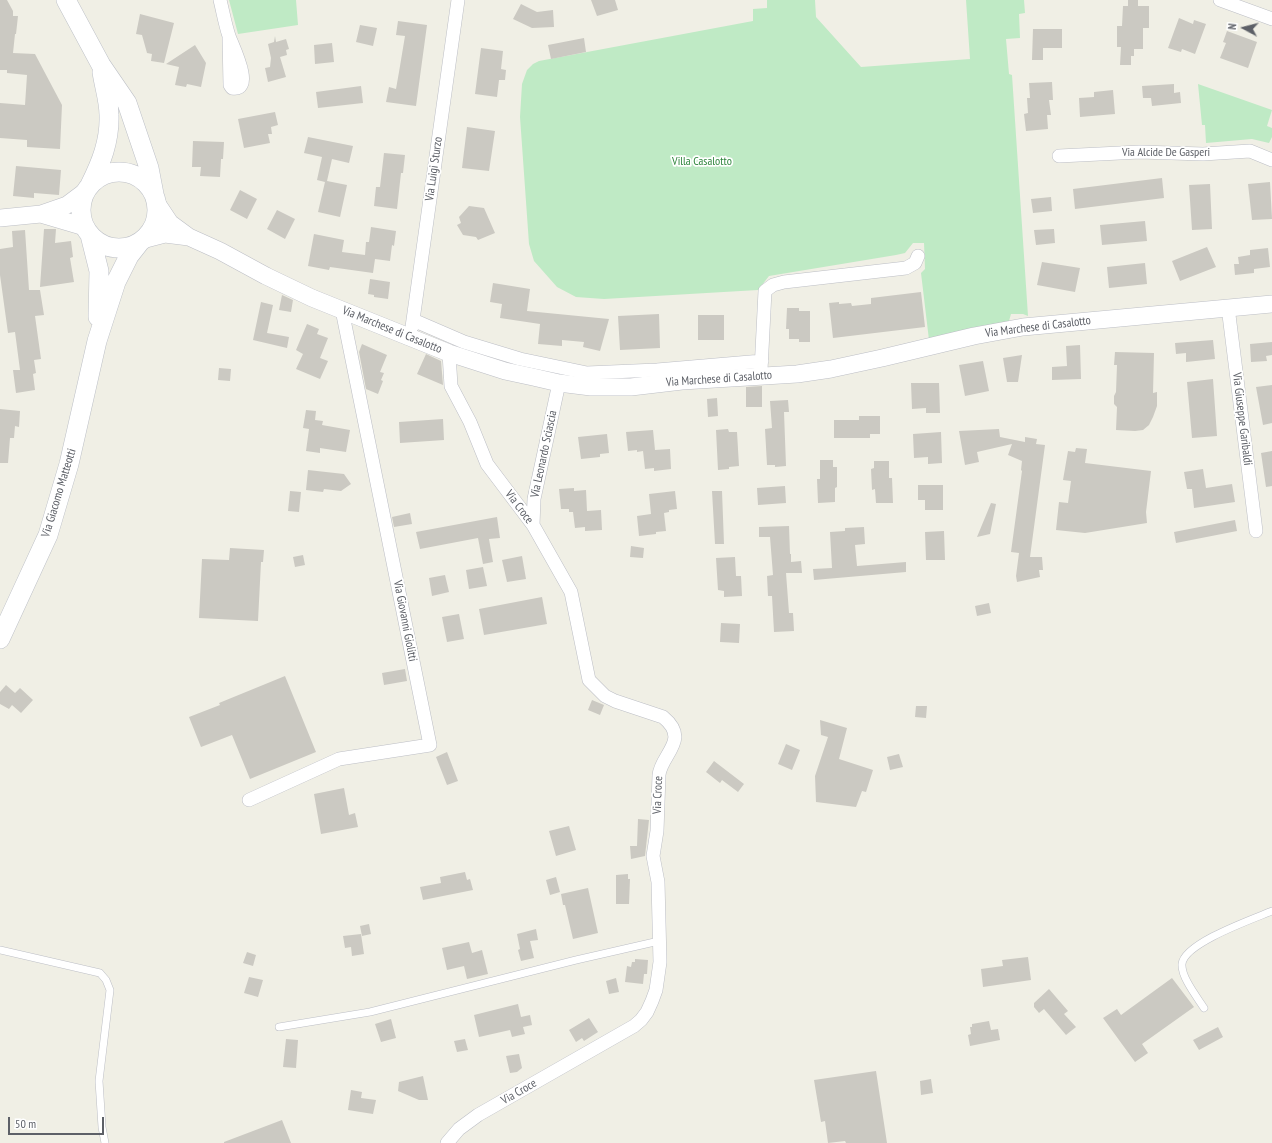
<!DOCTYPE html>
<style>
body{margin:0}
#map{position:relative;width:1272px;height:1143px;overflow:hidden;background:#f0efe5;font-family:"PT Sans Narrow",sans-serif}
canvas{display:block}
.north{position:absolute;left:1224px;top:8px;width:40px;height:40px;-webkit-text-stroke:3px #fff;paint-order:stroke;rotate:277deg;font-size:11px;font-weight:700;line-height:16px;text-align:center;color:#5d6067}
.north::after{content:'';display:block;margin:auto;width:14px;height:18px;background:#5d6067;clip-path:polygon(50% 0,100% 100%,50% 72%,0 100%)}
.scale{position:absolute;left:8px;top:1117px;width:96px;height:18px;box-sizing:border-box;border:2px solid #5d6067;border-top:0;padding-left:5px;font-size:12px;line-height:14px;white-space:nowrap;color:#5d6067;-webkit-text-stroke:3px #fff;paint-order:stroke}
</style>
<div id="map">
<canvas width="1272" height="1143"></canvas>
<div class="north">N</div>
<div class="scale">50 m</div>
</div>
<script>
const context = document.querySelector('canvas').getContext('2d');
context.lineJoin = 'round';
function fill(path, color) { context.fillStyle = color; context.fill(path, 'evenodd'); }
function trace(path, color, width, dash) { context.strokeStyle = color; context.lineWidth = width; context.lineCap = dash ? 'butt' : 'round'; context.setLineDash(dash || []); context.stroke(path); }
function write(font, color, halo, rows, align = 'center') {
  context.font = font + ' "PT Sans Narrow",sans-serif'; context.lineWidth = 3.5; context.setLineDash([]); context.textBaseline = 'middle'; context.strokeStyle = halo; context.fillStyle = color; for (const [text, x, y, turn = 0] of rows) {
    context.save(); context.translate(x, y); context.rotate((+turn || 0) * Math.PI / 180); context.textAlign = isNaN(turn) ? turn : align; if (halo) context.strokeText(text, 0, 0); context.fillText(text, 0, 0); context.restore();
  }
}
const green = new Path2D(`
 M229,0h67l2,25 -60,9z
 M767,0h48l1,17 45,50 109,-8 -4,-59h58l1,13 -6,1 1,24 -14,1 3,35 3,1 16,241 -5,-2h-12l-2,7 -80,19 -8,-67 4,-4 -1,-26h-11l-8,10 -9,2 -127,21 -11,14 -154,9 -28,-2 -19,-10 -23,-26 -5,-17 -9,-127 2,-33 5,-14 6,-6 6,-3 214,-40v-12l14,-1z
 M1198,84l74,26 -5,16 5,2v9l-3,6 -17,-4 -46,4 -1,-18h-3z`);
const building = new Path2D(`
 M0,0h7l6,11v5h5l-2,18h-1l-2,19 22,1 27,51 -2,44 -33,-2v-7l-27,-2v-35l25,2 2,-30 -20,-2v-3h-7z
 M591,0h24l3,10 -21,6z
 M1128,0h10v6h11v22h-6v21h-9v7h-3v9h-11l1,-18h-4v-21h5l1,-20h5z
 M521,4l16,8 16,-2 1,17 -22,1 -19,-9z
 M140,14l34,9 -10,40 -13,-2 1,-7 -5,-1 -5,-18 -6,-1z
 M1179,18l14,6 1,-4 12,4 -11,30 -13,-5 -1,3 -13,-4z
 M398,21l29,4 -11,81 -30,-4 3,-15 7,2 3,-17 6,-36 -9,-1z
 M360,25l17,3 -4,18 -17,-4z
 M1033,29h29v19h-19v12h-11z
 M1227,31l30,11 -9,26 -28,-10 6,-15 -3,-1z
 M275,36l1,6 10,-3 3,10 -3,1 1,5 -7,2 6,20 -18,5 -3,-14 5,-1 1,-9 -3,-14 6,-2z
 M584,38l2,14 -35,7 -3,-14z
 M332,43l2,19 -19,2 -1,-19z
 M195,45l11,18 -5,24 -14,-3 -1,3 -11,-2 4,-18 -13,-3z
 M481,48l22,3 -2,18 5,1 -1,10h-6l-2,17 -22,-3z
 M1052,82l1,18h-4l2,15h-4l1,14 -22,2 -2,-17 4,-1 -1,-15h3l-1,-15z
 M1174,84v9l6,-1 1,11 -29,3 -1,-8h-8l-1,-12z
 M361,86l2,17 -45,5 -2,-16z
 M1113,90l2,24 -35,3 -1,-19 15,-1v-5z
 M275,112l3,13 -7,2 1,7h-4l2,9 -26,5 -6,-29z
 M467,127l28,4 -6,40 -27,-3z
 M308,137l45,9 -4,17 -17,-4 -5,22 20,4 -7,32 -22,-5 7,-30 -8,-2 5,-23 -18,-4z
 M193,141l31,1 -1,17h-2l-1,18 -20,-1 1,-9h-9z
 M384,153l21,2 -2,18h-2l-4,36 -23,-3 2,-19h4z
 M16,166l45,4 -2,25 -25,-2v5l-21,-2z
 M1162,178l2,20 -89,11 -2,-20z
 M1270,182l2,37 -20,1 -4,-36z
 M1210,184l2,45 -20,1 -3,-45z
 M240,190l17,9 -10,20 -17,-9z
 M1051,197l1,14 -19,2 -2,-14z
 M469,206l15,2 11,25 -17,7 -2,-3 -13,-2 -6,-10 4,-2 -2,-6z
 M277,210l18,9 -10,20 -18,-10z
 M1145,221l2,20 -45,4 -2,-20z
 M371,227l25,4 -2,15 -2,-1 -2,16 -15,-2 -2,14 -43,-6 -1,3 -21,-4 6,-32 30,6 -2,12 23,3 1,-13h3z
 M44,229h12l-1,14 16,-2 2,16 -3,1 4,24 -34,5z
 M1054,229l1,14 -19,2 -2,-15z
 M25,230l4,60h11l4,25 -9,1 6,43 -7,1 2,13 -3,1 2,16 -19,3 -3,-23h7l-5,-38 -7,1 -8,-58v-26l13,-2 -1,-16z
 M1207,247l9,20 -36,14 -8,-20z
 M1268,248l2,19 -16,2v4l-19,2 -1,-11h5l-1,-7 12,-2v-5z
 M1042,262l38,6 -5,24 -38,-7z
 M1145,263l2,21 -38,4 -2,-21z
 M370,279l20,3 -2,17 -14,-2v-2l-6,-1z
 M493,283l37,6 -3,22 82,8 -9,32 -17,-4 1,-5 -22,-2v6l-24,-2 2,-20 -40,-6 2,-14 -12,-2z
 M921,292l4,35 -92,11 -4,-35 10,-1v2l12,-1 1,3 19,-2v-6z
 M282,295l11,5 -2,12 -12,-2z
 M261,302l12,3 -6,28 22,4 -2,11 -34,-8z
 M787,308h12v3h11v31h-11v-3h-10v-10h-3z
 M659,314l1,34 -40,2 -2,-34z
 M698,315h26v25h-26z
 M307,324l12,5 -2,5 11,4 -8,20 8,3 -8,18 -24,-10 7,-15 -7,-4z
 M1213,340l2,19 -29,3v-9l-10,1 -1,-11z
 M1272,342v13l-6,1 1,5 -16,1 -1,-18z
 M362,344l25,11 -7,17 4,1 -3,7 2,1 -5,13 -12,-5 -7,-37z
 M1080,345l1,34 -29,1v-13l15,-1 -1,-20z
 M1115,352l39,1 -1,40 4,-1v14l-4,11 -4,8 -6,5 -8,1 -19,-1 1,-23 -3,-3v-8l2,-4 1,-27h-3z
 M426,354l15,7 2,24 -26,-11z
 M1022,355l-4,27h-11l-4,-24z
 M983,361l6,30 -24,5 -6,-31z
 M219,368l12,1 -1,12 -12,-1z
 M1213,379l4,57 -25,2 -5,-56z
 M911,383h28l1,30h-14v-5l-14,1z
 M1272,385v38l-9,2 -7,-38z
 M762,386v21h-16v-20z
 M717,398l1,18 -10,1 -1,-18z
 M788,400l1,12h-5l2,54 -11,1v-2h-8l-2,-36 7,-1 -2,-27z
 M0,409l20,2 -1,16 -4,-1 -1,12h-4l-2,25h-8z
 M306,410l10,1 -1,9 8,1 -1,4 28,5 -4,22 -26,-4v5l-14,-2 3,-22 -6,-1z
 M859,416h21v18h-10v4h-36v-18h25z
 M443,419l1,21 -44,3 -1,-21z
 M728,429l1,3h8l2,34 -10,1v2l-11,1 -2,-40z
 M999,429l1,8 25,5v-5l12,2 -1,5 9,1 -15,112h12l1,13h-4l1,7 -23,5 -1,-6 3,-23 -8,-1 11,-81 -1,-1 1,-9 -14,-6 4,-11 -35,8 2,10 -14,3 -6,-34z
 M653,430l2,20 15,-1 1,20 -17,2v-3l-9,1 -2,-18 -6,1v-2l-9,1 -2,-19z
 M941,432l1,31 -14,1v-7l-14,1 -1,-24z
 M607,434l2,19 -9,1v3l-19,2 -3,-22z
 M1076,448l11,1 -2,14 66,8 -5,41 1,11 -62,10 -29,-3 3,-28 9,1 3,-22 -8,-1 5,-29 7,1z
 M1272,451v35l-6,1 -5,-34z
 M820,460h13v7h4v20l-2,1v14l-17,1 -1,-24h3z
 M874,461h15v17h3l1,25h-17l-1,-14 -3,1 -1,-21 3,-1z
 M1203,469l3,19 26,-4 3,18 -41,6 -2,-19h-5l-3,-17z
 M308,470l36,4 7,10 -10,7 -17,-2 -1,3 -17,-2z
 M918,485h25v25h-18v-10h-7z
 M785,486l1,17 -28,2 -1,-17z
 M574,488v3l12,-1 1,21 14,-1 1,20 -17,1v-4l-10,1 -2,-16h-4v-3h-8l-2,-20z
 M290,491l11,1 -2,20 -11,-1z
 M675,491l2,18 -8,1v2l-5,1 2,18 -10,1v2l-17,2 -2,-20 14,-2 -2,-20z
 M712,491h10l2,53h-9z
 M991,503l5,1 -6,30 -13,3z
 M410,513l2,11 -18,3 -2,-10z
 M497,517l3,21 -11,1 4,23 -10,2 -5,-26 -58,11 -4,-17z
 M1235,520l2,11 -61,12 -2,-11z
 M789,526l1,28h1v8l10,-1 1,12h-16l3,40h4l1,18 -20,1 -2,-36h-4l-1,-20 6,-1 -3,-38h-11v-10z
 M864,527l1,17 -10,1 2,21 49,-4v10l-92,8 -1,-11 19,-1 -2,-36 15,-1v-3z
 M944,531l1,29h-19l-1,-28z
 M631,546l13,2 -1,10 -13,-1z
 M230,548l34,2 -1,12h-2l-3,59 -59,-3 3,-59 27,1z
 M303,555l2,10 -10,2 -2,-10z
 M522,556l4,23 -19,3 -5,-22z
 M735,557l1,19h5l1,20 -18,1v-6l-6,-1 -2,-32z
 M483,567l4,19 -18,3 -3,-19z
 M445,575l4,17 -17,4 -3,-18z
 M542,597l5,27 -63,11 -5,-26z
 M989,603l2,10 -14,3 -2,-10z
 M459,614l5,25 -17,3 -5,-25z
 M721,623l19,1 -1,19 -19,-1z
 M405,669l2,12 -23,4 -2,-12z
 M285,676l31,76 -66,27 -18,-44 -31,12 -12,-30 31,-12 -1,-2z
 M6,685l9,8 5,-5 13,12 -12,13 -9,-8 -3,4 -9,-5v-12z
 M592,700l12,5 -4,10 -12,-5z
 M916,706h11l-1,12 -11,-1z
 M820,720l27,8 -8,31 34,11 -7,22 -4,-1 -6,16 -40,-5 -1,-26 13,-39 -7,-2z
 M786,744l14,6 -8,20 -14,-6z
 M447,752l11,29 -11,4 -11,-28z
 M899,754l4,13 -13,3 -3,-13z
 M714,761l30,23 -6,8 -16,-12 -2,3 -14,-11z
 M344,788l5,27 6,-2 3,14 -37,7 -7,-40z
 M638,819l11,1 -4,36 -14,3 -1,-13h7z
 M569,826l7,24 -20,6 -7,-25z
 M465,872l2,8 3,-1 3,11 -50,10 -3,-13 21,-4 -1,-6z
 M628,874v5h2l-1,25h-13v-29z
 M556,877l4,15 -10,3 -4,-15z
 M588,888l10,45 -25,6 -8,-34h-2l-2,-11z
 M369,924l2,10 -9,2 -2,-10z
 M536,929l2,11 -8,1 4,17 -13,3 -3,-11 2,-1 -3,-15z
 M361,934l3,20 -12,2 -1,-9 -6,1 -2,-12z
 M469,942l3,11 10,-3 6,24 -21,5 -3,-13 -17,4 -5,-22z
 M247,952l9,3 -3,11 -10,-3z
 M1028,957l3,23 -48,7 -2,-18 22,-3 -1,-6z
 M635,959l13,1 -1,14h-3l-1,10 -18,-2 2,-16 4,1 1,-5h3z
 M249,977l14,3 -5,17 -14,-4z
 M616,978l3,14 -10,2 -3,-13z
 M1172,978l22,29 -52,37 6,9 -13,9 -32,-44 14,-9 4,6z
 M1049,989l19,22 -4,3 12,13 -10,8 -22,-26 -5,4 -5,-6v-4z
 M518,1004l3,13 9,-2 2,10 -9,2 2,7 -13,3 -2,-7 -31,7 -5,-22z
 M589,1018l9,14 -14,9 -2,-3 -6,4 -7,-12z
 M391,1019l5,19 -15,4 -6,-18z
 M989,1021l2,9 7,-1 2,11 -30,6 -2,-11 3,-1 -1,-7h2v-3z
 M1218,1027l5,10 -24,13 -6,-10z
 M286,1039l12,1 -2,28 -13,-1z
 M465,1039l3,11 -11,2 -3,-11z
 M519,1054l3,14 -5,4 -7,1 -4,-17z
 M876,1071l11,72h-41l-1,-2 -17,2 -3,-22 -4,1 -7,-42z
 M423,1076l5,24h-9l-21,-9 1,-9z
 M931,1079l2,14 -12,2 -1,-14z
 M351,1090l11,2 -1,6 15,2 -3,14 -25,-4z
 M282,1120l9,23h-67v-1z`);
const service = new Path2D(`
 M0,950l100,23 6,7 4,10 -11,91 3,46 3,16
 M1204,1008c-7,-11 -23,-31 -22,-44 2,-21 71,-45 90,-53
 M279,1027l91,-15 206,-52 83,-19`);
const minor = new Path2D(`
 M220,0c3,12 5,24 9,36 3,9 27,56 3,52l-2,-3 -1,-49
 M1220,0l52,19
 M1059,156l81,-4 63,2 47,-3 22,9
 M1228,307l28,224
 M413,320l51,22 56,17 67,14 70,-3 105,-9
 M412,327l46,-327
 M761,370l4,-79 8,-6 11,-3 122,-14 9,-5 3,-7
 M533,525l1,-26 25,-116
 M249,800l90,-41 91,-14 -88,-435
 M447,1143l12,-14 19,-14 156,-89 7,-6 6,-8 5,-11 4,-11 4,-28 -2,-80 -5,-26 4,-25 2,-56c2,-21 32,-35 4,-58l-48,-16 -10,-5 -16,-16 -18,-88 -38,-67 -46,-61 -17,-42 -19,-36 -2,-33`);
const tertiary = new Path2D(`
 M156,202l14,21 19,14 31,14 46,25 46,22 137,55 56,18 28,6 26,6 32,4h40l51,-6 115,-7 34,-5 51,-11 92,-22 49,-9 249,-23
 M41,214l44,13
 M0,218l41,-4 26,-9 20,-15
 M142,240l23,-6 24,3`);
const secondary = new Path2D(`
 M66,0l35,65 26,38 22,65 5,26
 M81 210a38 38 0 1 1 76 0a38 38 0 1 1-76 0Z
 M90,185c11,-22 20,-44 19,-70 0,-14 -5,-29 -7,-43
 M90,235l9,36 -1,46
 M0,639l48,-104 21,-71 28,-123 19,-59 13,-26 11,-14`);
const streetNames = [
 ["Via Alcide De Gasperi",1166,153],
 ["Via Luigi Sturzo",434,169,-82],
 ["Via Marchese di Casalotto",1038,327,-7],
 ["Via Marchese di Casalotto",392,330,22],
 ["Via Marchese di Casalotto",719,379,-4],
 ["Via Giuseppe Garibaldi",1242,419,83],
 ["Via Leonardo Sciascia",544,454,-78],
 ["Via Giacomo Matteotti",59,493,-73],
 ["Via Croce",519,507,53],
 ["Via Giovanni Giolitti",405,621,79],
 ["Via Croce",658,795,-88],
 ["Via Croce",519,1092,-30]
];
const parkNames = [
 ["Villa Casalotto",702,162]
];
fill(green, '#bfeac5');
fill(building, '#cbc9c2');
trace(service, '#bcbec5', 8);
trace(minor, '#bcbec5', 14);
trace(tertiary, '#bcbec5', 18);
trace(secondary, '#bdc0c7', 20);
trace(service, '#fff', 7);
trace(minor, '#fff', 13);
trace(tertiary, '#fff', 17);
trace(secondary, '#fff', 19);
write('12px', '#5d6067', '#fff', streetNames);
write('12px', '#2e853c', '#fff', parkNames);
</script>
